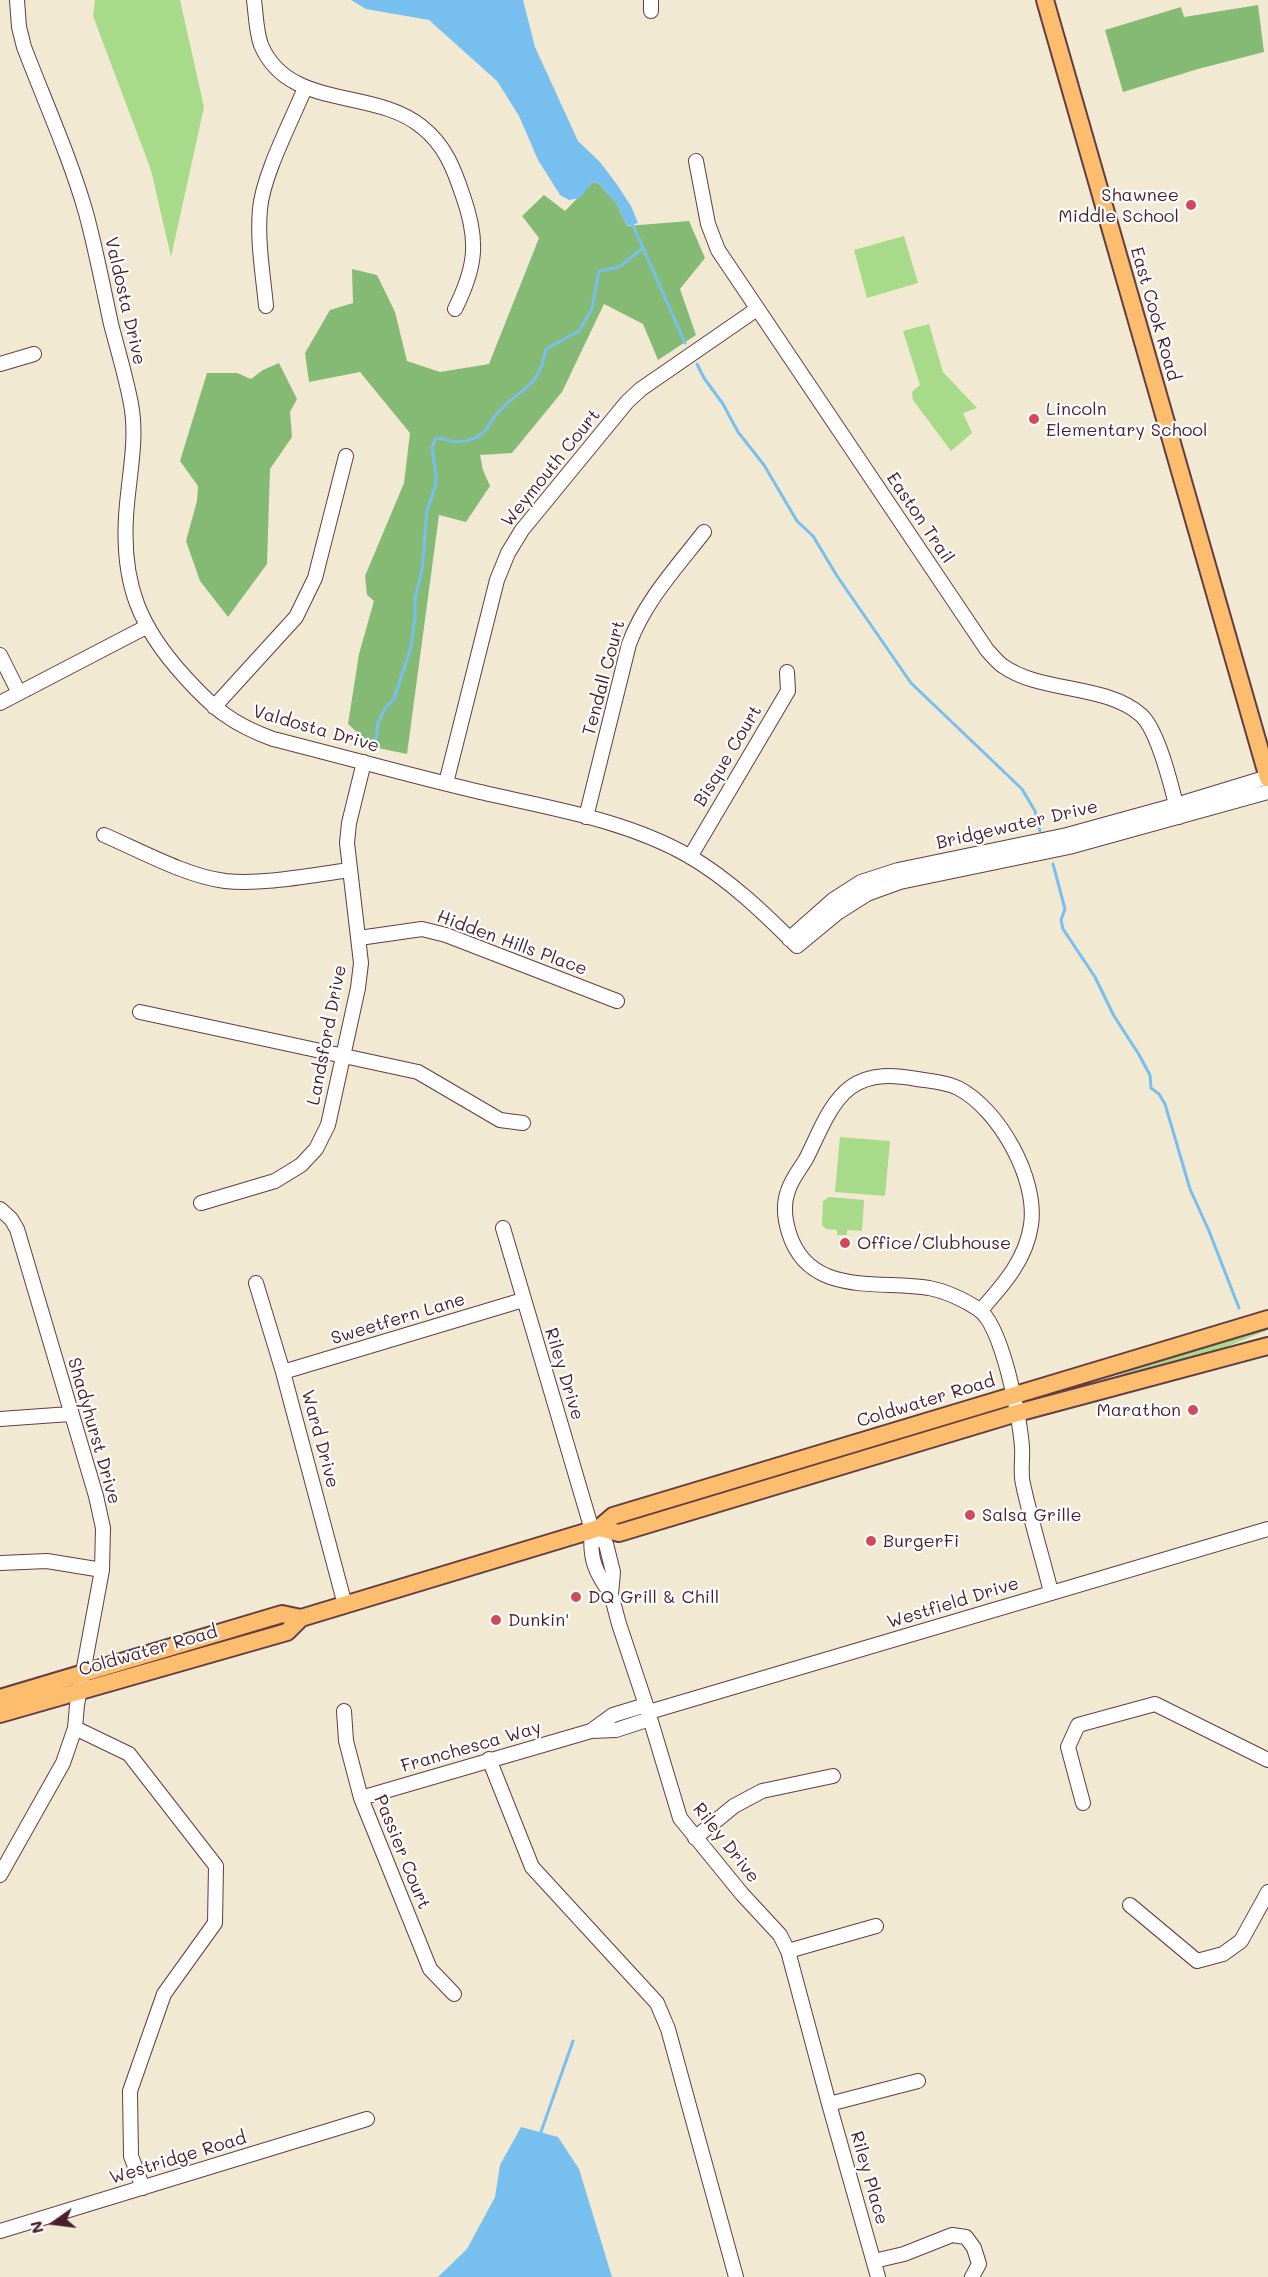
<!DOCTYPE html>
<style>
body{margin:0}
#map{position:relative;width:1268px;height:2277px;overflow:hidden;background:#f2e9d3;font-family:Mali,sans-serif}
canvas{display:block}
.north{position:absolute;left:24px;top:2193px;width:60px;height:60px;-webkit-text-stroke:4px #fff;paint-order:stroke;rotate:256deg;font-size:16px;font-weight:700;line-height:24px;text-align:center;color:#4a1f2b}
.north::after{content:'';display:block;margin:auto;width:21px;height:27px;background:#4a1f2b;clip-path:polygon(50% 0,100% 100%,50% 72%,0 100%)}
</style>
<div id="map">
<canvas width="1268" height="2277"></canvas>
<div class="north">N</div>
</div>
<script>
const context = document.querySelector('canvas').getContext('2d');
context.lineJoin = 'round';
function fill(path, color) { context.fillStyle = color; context.fill(path, 'evenodd'); }
function trace(path, color, width, dash) { context.strokeStyle = color; context.lineWidth = width; context.lineCap = dash ? 'butt' : 'round'; context.setLineDash(dash || []); context.stroke(path); }
function write(font, color, halo, rows, align = 'center') {
  context.font = font + ' Mali,sans-serif'; context.lineWidth = 4.5; context.setLineDash([]); context.textBaseline = 'middle'; context.strokeStyle = halo; context.fillStyle = color; for (const [text, x, y, turn = 0] of rows) {
    context.save(); context.translate(x, y); context.rotate((+turn || 0) * Math.PI / 180); context.textAlign = isNaN(turn) ? turn : align; if (halo) context.strokeText(text, 0, 0); context.fillText(text, 0, 0); context.restore();
  }
}
const green = new Path2D(`
 M95,0h85l24,107 -33,150 -20,-87 -58,-154z
 M904,236l14,47 -51,15 -13,-48z
 M929,324l14,48 34,36 -14,5 9,20 -21,18 -38,-51 -1,-8 8,-7 -17,-54z
 M840,1137l50,4 -5,55 -50,-4z
 M829,1197l35,3 -2,31 -15,-1v5h-10v-5l-11,-1 -4,-4 1,-24z
 M1268,1326v4l-50,20 -124,35 70,-28z`);
const forest = new Path2D(`
 M1258,5l6,47 -66,17 -75,23 -18,-62 76,-23 3,10z
 M597,182l19,21 11,23 62,-5 16,37 -25,31 16,46 -38,25 -15,-36 -39,-20 -42,88 -50,61 -32,2 3,15 7,16 -24,36 -27,-7 -32,239 -34,-7 -25,-23 11,-70 15,-53 -7,-6 -2,-19 39,-93 6,-50 -50,-61 -51,10 -4,-29 25,-43 23,-7 -1,-34 25,6 18,37 12,49 33,11 49,-8 50,-126 -17,-22 22,-21 21,16 27,-28z
 M279,363l18,36 -7,13 2,25 -22,32 -3,95 -39,53 -28,-36 -14,-40 11,-40 1,-15 -18,-25 27,-88h30l14,6 12,-9z`);
const water = new Path2D(`
 M351,0h172l12,47 43,94 22,21 18,24 13,20 7,17 -11,3 -11,-23 -19,-21 -5,1 -12,15 -11,2 -9,-5 -22,-35 -19,-44 -22,-35 -68,-61 -63,-11z
 M521,2127l37,10 21,32 33,108h-174l29,-28 28,-52 5,-32z`);
const stream = new Path2D(`
 M631,221l54,122
 M697,364l7,14 19,26 15,28 26,33 33,56 16,15 24,40 74,107 111,106 13,22 5,20
 M376,742l2,-19 6,-13 10,-11 17,-52 4,-30v-19l7,-28 5,-60 8,-22 1,-11 -4,-30 4,-9c14,2 23,7 36,1 20,-8 15,-17 28,-29 25,-25 38,-21 46,-61l33,-18 13,-22 7,-38 20,-4 24,-19
 M1053,864l12,45 -4,11 2,9 32,48 19,39 24,37 12,22 1,13 8,6 6,10 25,85 19,42 30,77
 M541,2132l32,-91`);
const minor = new Path2D(`
 M17,0l2,27 5,20c21,55 46,110 62,166 10,37 17,74 25,111 7,27 15,53 20,80 7,37 -3,75 -5,113 -4,68 14,111 59,160 29,32 47,47 88,62 68,17 135,36 203,52 72,17 148,28 213,65 41,24 75,57 108,90l40,-33 30,-19 33,-12 169,-35 199,-55
 M254,0c2,15 2,31 7,45 28,66 113,42 161,82 23,18 32,42 41,69 16,45 13,71 -8,113
 M651,11v-11
 M696,161l12,63 10,26 269,400c5,5 10,12 16,16 38,27 103,18 138,49 18,16 32,77 38,102
 M266,306c-3,-32 -9,-65 -6,-97 3,-34 31,-87 45,-121
 M0,364l34,-10
 M0,655l19,38
 M0,703l146,-76
 M214,707l82,-90 19,-39 31,-122
 M446,783l51,-203 11,-27 14,-23 105,-128 14,-13 116,-80
 M586,817l43,-173c16,-43 47,-76 75,-112
 M104,835c37,16 82,41 121,46 39,4 86,-6 125,-11
 M690,857l98,-166 -1,-19
 M359,938l63,-9 24,6 171,66
 M789,939l44,-39 28,-18 37,-12 169,-35 109,-30 92,-28
 M140,1012l278,60 82,48 23,3
 M201,1203l74,-22 26,-16 15,-16 12,-24 30,-137 3,-25 -14,-120 2,-20 15,-61
 M0,1209l11,10 6,10 79,267 7,32 -1,42 -25,135 -2,23 -12,35 -63,112
 M503,1228l89,302c-3,28 3,42 19,64
 M256,1283l27,89 62,233
 M981,1310c22,-25 45,-50 50,-85 7,-46 -32,-116 -73,-137 -12,-6 -28,-7 -41,-9 -23,-4 -46,-6 -66,8 -22,16 -33,49 -45,72 -6,10 -15,21 -18,32 -5,13 -3,29 1,42 20,64 88,47 140,55 16,3 36,12 49,21 24,15 42,109 44,138 1,13 -2,25 1,37 8,37 19,72 28,108
 M283,1372l240,-72
 M0,1419l70,-5
 M592,1530l14,14 7,28 -2,22 8,30 27,81 34,113 62,76 38,41 8,16 41,153 49,173
 M0,1563l47,-2 55,9
 M344,1711l2,30 15,57 69,171 24,25
 M649,1712l619,-183
 M75,1728l54,26 87,112 -1,57 -51,71 -34,97 1,65 12,32
 M591,1731l22,-16 33,-10
 M489,1759l43,108 125,136 11,26 68,248
 M361,1798l230,-67 25,-1 34,-11
 M1083,1803l-15,-56 10,-22 77,-21 113,56
 M695,1838l39,-32 28,-15 71,-15
 M1130,1905l67,56 26,-7 18,-13 27,-49
 M788,1951l88,-25
 M829,2104l89,-23
 M0,2231l367,-112
 M874,2261l30,-7 48,-19 14,2 8,11 5,16 -7,13`);
const major = new Path2D(`
 M1045,0l223,778
 M599,1528l20,5 398,-120 251,-67
 M0,1698l282,-84 19,4 298,-90 14,-12 655,-197
 M0,1714l287,-82 14,-14`);
const markers = [
 [1191,205,6,"#d1495b"],
 [1034,419,6,"#d1495b"],
 [845,1243,6,"#d1495b"],
 [1193,1410,6,"#d1495b"],
 [970,1515,6,"#d1495b"],
 [871,1541,6,"#d1495b"],
 [576,1597,6,"#d1495b"],
 [496,1620,6,"#d1495b"]
];
const poiNames = [
 ["Shawnee",1179,195,"right"],
 ["Middle School",1179,216,"right"],
 ["Lincoln",1046,409],
 ["Elementary School",1046,430],
 ["Office/Clubhouse",857,1243],
 ["Marathon",1181,1410,"right"],
 ["Salsa Grille",982,1515],
 ["BurgerFi",883,1541],
 ["DQ Grill & Chill",588,1597],
 ["Dunkin'",508,1620]
];
const streetNames = [
 ["Valdosta Drive",125,301,77],
 ["East Cook Road",1155,314,74],
 ["Weymouth Court",551,468,-51],
 ["Easton Trail",920,518,56],
 ["Tendall Court",604,678,-75],
 ["Valdosta Drive",316,729,16],
 ["Bisque Court",728,756,-59],
 ["Bridgewater Drive",1017,825,-13],
 ["Hidden Hills Place",512,943,20],
 ["Landsford Drive",327,1035,-79],
 ["Sweetfern Lane",398,1319,-17],
 ["Riley Drive",564,1374,73],
 ["Coldwater Road",926,1401,-17],
 ["Shadyhurst Drive",94,1431,74],
 ["Ward Drive",320,1439,75],
 ["Westfield Drive",953,1603,-17],
 ["Coldwater Road",148,1651,-16],
 ["Franchesca Way",471,1747,-16],
 ["Riley Drive",726,1843,52],
 ["Passier Court",402,1852,68],
 ["Westridge Road",178,2158,-17],
 ["Riley Place",869,2178,74]
];
fill(green, '#a7da89');
fill(forest, '#85ba75');
fill(water, '#77bfef');
trace(stream, '#77bfef', 3);
trace(minor, '#633d44', 16);
trace(major, '#633d44', 20);
trace(minor, '#fff', 14);
trace(major, '#fcbd6f', 16);
for (const [x, y, r, color] of markers) { const dot = new Path2D(); dot.arc(x, y, r, 0, 2 * Math.PI); context.fillStyle = color; context.fill(dot); trace(dot, '#fff', 2); }
write('18px', '#4a1f2b', '#fff', poiNames, 'left');
write('18px', '#4a1f2b', '#fff', streetNames);
</script>
